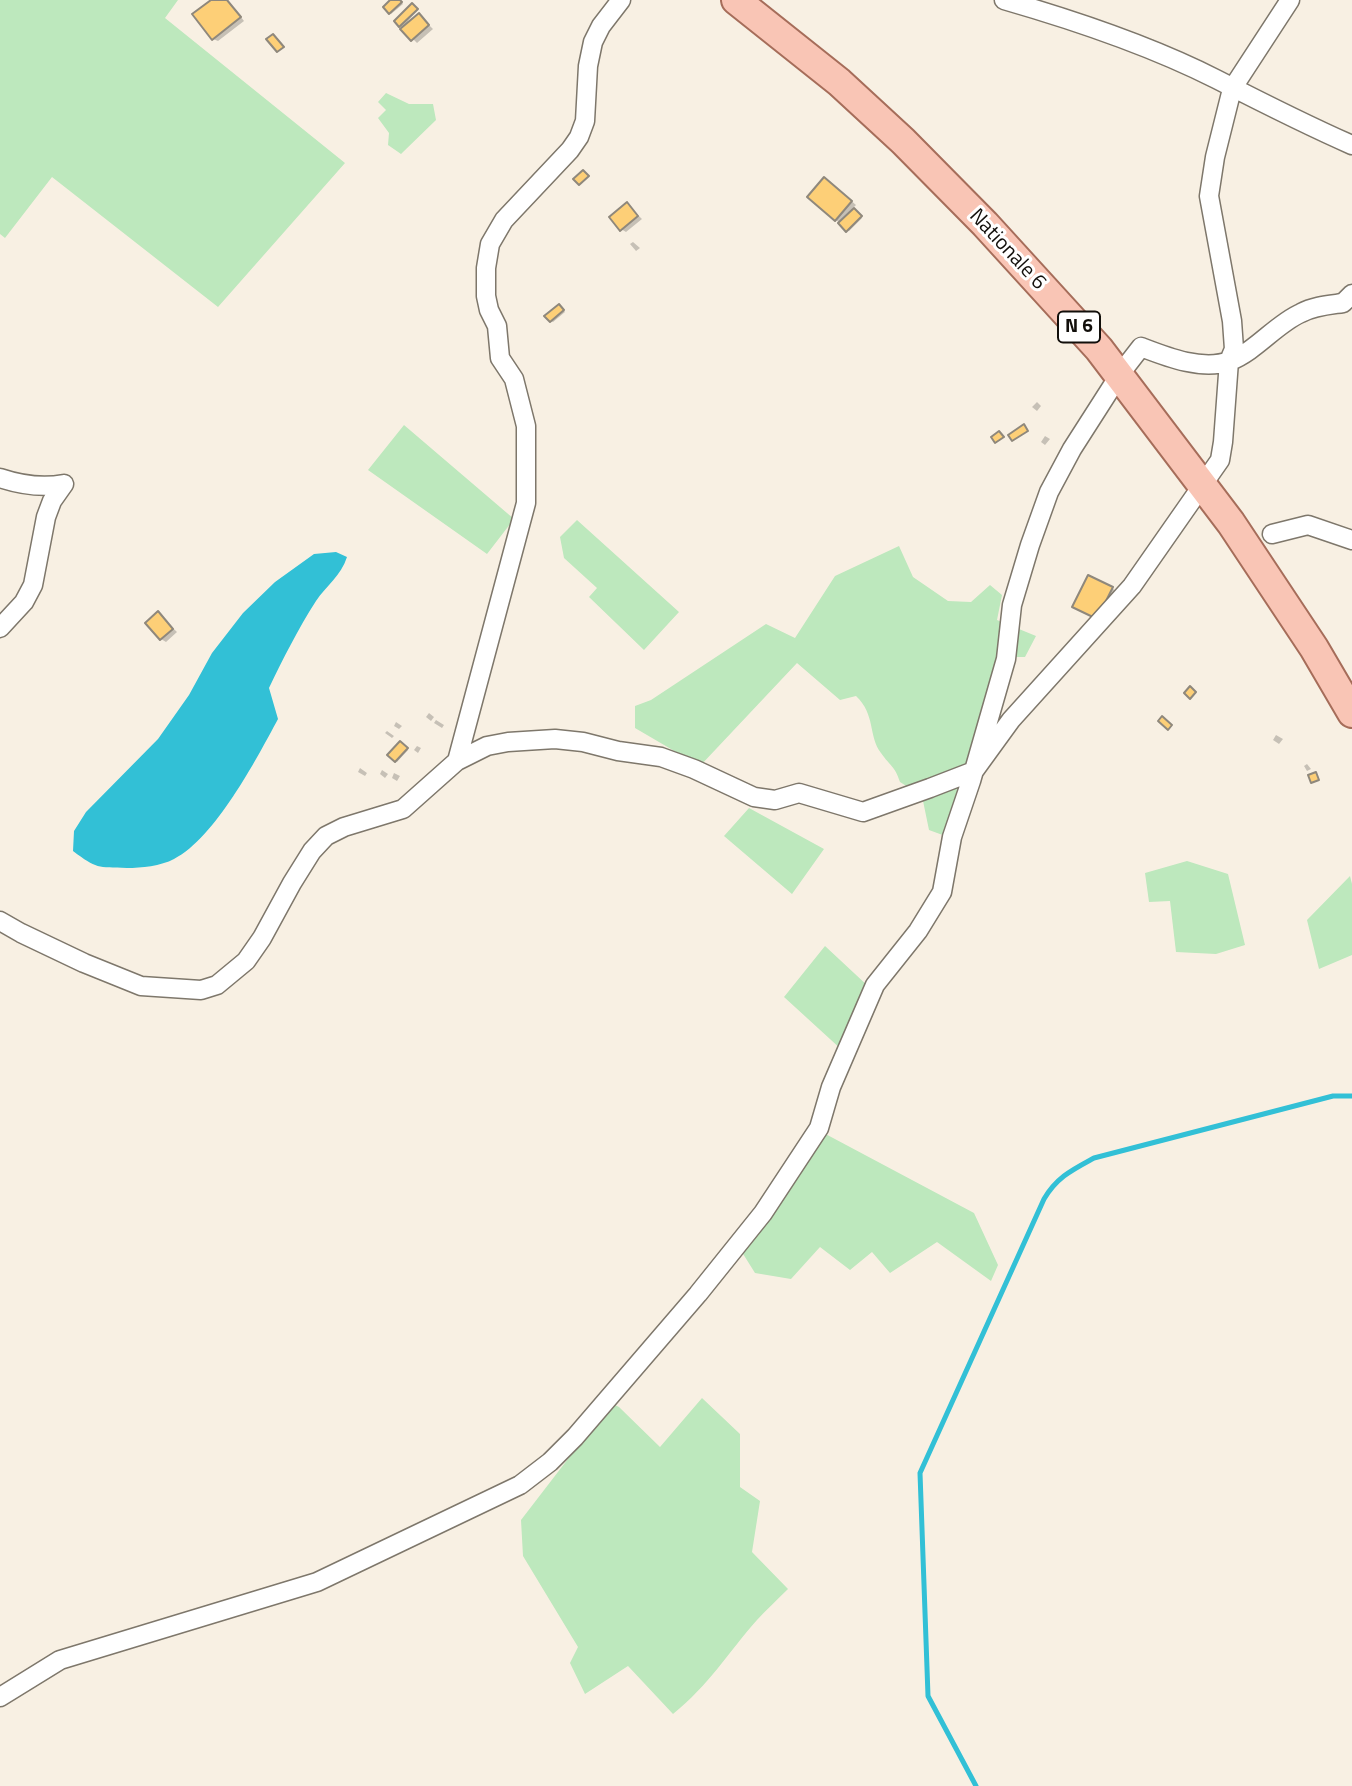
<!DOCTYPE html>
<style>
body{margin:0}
canvas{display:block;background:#f8f0e3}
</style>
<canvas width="1352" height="1786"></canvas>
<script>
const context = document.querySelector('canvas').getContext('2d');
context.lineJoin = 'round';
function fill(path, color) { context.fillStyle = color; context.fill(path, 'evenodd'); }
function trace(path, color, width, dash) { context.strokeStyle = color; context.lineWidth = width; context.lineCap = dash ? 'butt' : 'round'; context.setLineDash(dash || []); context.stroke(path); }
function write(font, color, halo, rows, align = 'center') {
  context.font = font + ' "Titillium Web",sans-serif'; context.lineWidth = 6; context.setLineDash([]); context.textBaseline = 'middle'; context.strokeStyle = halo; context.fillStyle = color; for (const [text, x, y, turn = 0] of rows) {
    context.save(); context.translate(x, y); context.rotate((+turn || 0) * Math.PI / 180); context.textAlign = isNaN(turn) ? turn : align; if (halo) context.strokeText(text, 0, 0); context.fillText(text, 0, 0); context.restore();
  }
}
const green = new Path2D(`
 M0,0h178l-13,18 180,145 -127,144 -166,-130 -47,61 -5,-4z
 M386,93l23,11h24l3,16 -35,34 -13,-9 1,-12 -11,-15 8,-8 -8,-8z
 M404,425l110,94 -27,35 -119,-84z
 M577,520l102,92 -35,38 -55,-53 8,-9 -33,-30 -4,-21z
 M899,546l14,31 35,24 23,1 19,-17 12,10 -5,25 39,16 -11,21h-15l-62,180 -19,-7 -7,-34 -22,-14c-5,-16 -10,-16 -19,-29 -13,-17 -5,-38 -25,-57l-16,4 -43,-37 -97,103 -65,-38v-22l16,-6 115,-76 29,14 40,-62z
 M749,808l75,41 -32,45 -68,-58z
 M1187,861l41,13 17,71 -29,9 -40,-2 -6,-51 -21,1 -4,-29z
 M1350,876l2,8v71l-33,14 -12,-49z
 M825,946l44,41 -27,63 -58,-53z
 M818,1130l156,83 24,52 -7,16 -54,-39 -47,31 -18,-21 -22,18 -30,-23 -29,32 -36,-6 -15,-24z
 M702,1398l38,36v53l20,14 -8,51 36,37c-11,11 -22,21 -31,31 -30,34 -48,65 -84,94l-45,-48 -43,28 -15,-31 8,-16 -55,-91 -2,-36 90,-117 8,4 41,40z`);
const water = new Path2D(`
 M336,552l11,5c-6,19 -21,29 -31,44 -18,28 -33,58 -47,87l9,31c-22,41 -63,119 -104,140 -13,7 -33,9 -47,9 -30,-1 -30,1 -54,-17l1,-20 12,-19 72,-73 31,-44 23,-42 31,-40 32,-31 39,-28z`);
const shadow = new Path2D(`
 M213,0h15l16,21 -26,20 -5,-2z
 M393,0h7l3,4 -12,10 -1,-1z
 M414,6l4,4 -10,11 2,2 9,-8 14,14 -16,14 -17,-17z
 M830,182l26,23 -4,4 10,9 -13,13 -13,-11z
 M627,204l15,15 -16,13 -5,-3z
 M633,242l7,6 -4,3 -6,-7z
 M561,307l4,5 -12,10 -2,-1z
 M1037,402l4,4 -4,5 -5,-4z
 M1045,436l5,3 -5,6 -4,-3z
 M1088,577l29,14 -15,30z
 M158,614l19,18 -11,10 -5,-3z
 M429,713l5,4 -3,4 -5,-4z
 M436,720l8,5 -2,3 -8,-5z
 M396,722l6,4 -3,3 -5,-3z
 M387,731l7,5 -2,2 -7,-5z
 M1276,735l7,4 -4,5 -6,-4z
 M402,744l6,6 -11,12 -1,-1z
 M417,746l4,2 -3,5 -4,-3z
 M1307,764l4,5 -4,2 -3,-5z
 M360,768l7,5 -2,3 -7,-4z
 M382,770l6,4 -3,4 -5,-4z
 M394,773l6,3 -3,5 -5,-3z`);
const stream = new Path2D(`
 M976,1786l-48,-90 -8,-223 124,-274c13,-22 28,-29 50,-41l239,-62h19`);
const building = new Path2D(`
 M211,0h16l14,17 -29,23 -20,-26z
 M390,0h10l2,2 -13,12 -6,-7z
 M412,3l6,6 -19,18 -5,-6z
 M419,13l10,12 -18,16 -11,-12z
 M273,34l11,13 -7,5 -11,-13z
 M583,170l6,6 -10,9 -6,-6z
 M824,177l28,24 -17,20 -28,-24z
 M627,202l11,14 -18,15 -11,-14z
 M854,208l8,8 -16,16 -8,-9z
 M559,304l5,6 -14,12 -6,-6z
 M1024,424l4,7 -16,10 -4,-6z
 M999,431l5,6 -9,6 -4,-6z
 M1088,575l25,12 -16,32 -25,-12z
 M158,611l15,18 -13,11 -15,-17z
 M1190,686l6,6 -6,7 -6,-6z
 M1162,716l10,9 -4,5 -10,-9z
 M400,741l8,7 -13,14 -8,-7z
 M1316,772l3,8 -8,3 -3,-8z`);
const street = new Path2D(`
 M1004,0c73,21 145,45 212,79 45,23 90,46 136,66
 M0,478c21,7 43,10 64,6
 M1272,534l36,-9 44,15
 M0,628l24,-26 9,-17 13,-68 6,-16 12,-17
 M457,761l69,-258v-77l-12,-47 -14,-21 -3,-32 -8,-16 -3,-14v-28l4,-24 14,-24 66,-70 9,-13 6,-16 3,-55 5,-24 8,-16 20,-26
 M0,921l21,12 63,30 57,23 60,4 16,-5 29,-24 16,-23 30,-55 20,-32 14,-15 18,-9 59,-18 54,-48 30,-15 21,-4 47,-3 28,3 35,9 43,6 33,12 60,28 21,3 24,-7 64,19 67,-24 44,-17 37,-51 121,-134 88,-126 3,-18 6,-81 5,-12 -2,-28 -23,-125 6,-39 17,-68 58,-89
 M0,1697l60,-37 257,-78 203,-97 30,-23 25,-25 123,-143 65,-81 56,-85 12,-41 44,-102 43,-54 24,-39 10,-55 19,-56 35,-122 6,-54 18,-60 19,-53 23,-43 48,-75 21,-27c26,10 61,24 89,14 26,-10 46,-37 71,-48 13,-7 28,-8 42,-10l9,-9`);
const primary = new Path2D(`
 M736,0l103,82 64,59 82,83 114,125 132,174 83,125 38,65`);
const shields = [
 [1079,327,42]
];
const shieldNames = [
 ["N 6",1079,327]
];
const streetNames = [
 ["Nationale 6",1007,250,47]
];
fill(green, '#bde8bd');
fill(water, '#32c0d6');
fill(shadow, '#0003');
trace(stream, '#32c0d6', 5);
fill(building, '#fdcf77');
trace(building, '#8f887c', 2);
trace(street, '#7e776b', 21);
trace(primary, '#a66d5a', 32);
trace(street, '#fff', 18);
trace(primary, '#f9c5b5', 28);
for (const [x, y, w] of shields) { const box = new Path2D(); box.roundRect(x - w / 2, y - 15.5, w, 31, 5); context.fillStyle = '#fff'; context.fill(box); trace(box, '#120f0b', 2); }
write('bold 19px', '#120f0b', null, shieldNames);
write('21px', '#120f0b', '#fff', streetNames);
</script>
